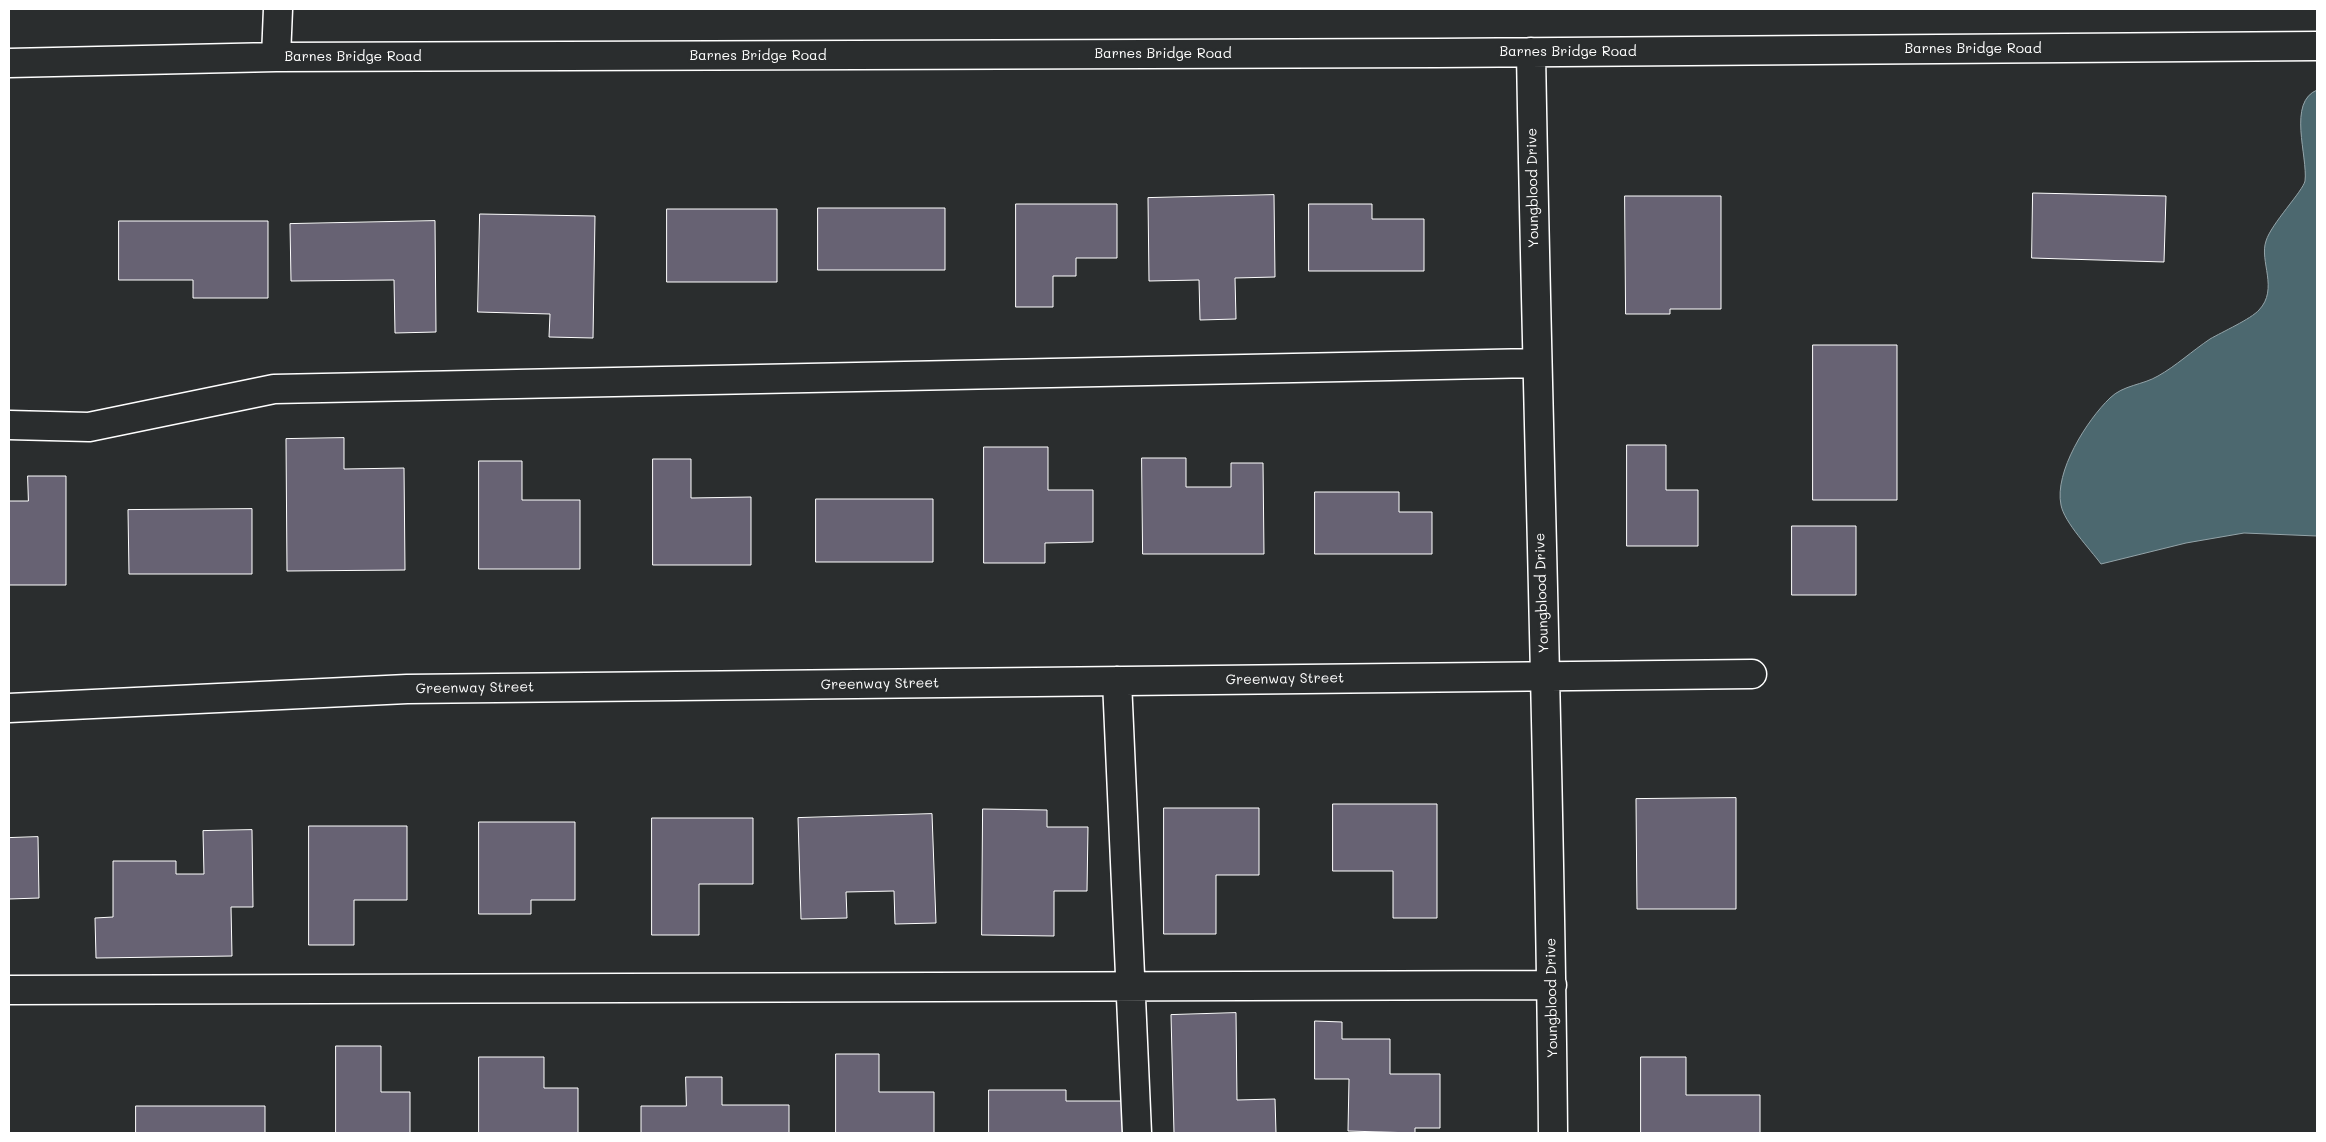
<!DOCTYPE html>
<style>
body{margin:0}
#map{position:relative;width:2326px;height:1142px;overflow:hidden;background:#2a2d2e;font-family:Mali,sans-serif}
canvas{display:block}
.frame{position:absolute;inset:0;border:10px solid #fff;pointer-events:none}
</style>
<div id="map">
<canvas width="2326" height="1142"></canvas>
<div class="frame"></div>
</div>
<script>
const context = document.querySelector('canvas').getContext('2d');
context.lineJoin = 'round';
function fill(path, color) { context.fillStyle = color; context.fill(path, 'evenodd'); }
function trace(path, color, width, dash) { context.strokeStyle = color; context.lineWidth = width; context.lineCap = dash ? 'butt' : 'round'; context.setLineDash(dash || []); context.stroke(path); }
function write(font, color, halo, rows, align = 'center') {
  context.font = font + ' Mali,sans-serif'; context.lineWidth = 5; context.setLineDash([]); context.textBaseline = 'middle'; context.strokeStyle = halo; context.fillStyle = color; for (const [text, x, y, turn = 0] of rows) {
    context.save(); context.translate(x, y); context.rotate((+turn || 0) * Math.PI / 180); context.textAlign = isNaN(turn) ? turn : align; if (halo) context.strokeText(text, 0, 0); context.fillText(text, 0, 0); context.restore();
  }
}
const water = new Path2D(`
 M2317,90v446l-73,-3 -58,10 -85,21c-11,-15 -37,-42 -40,-59 -7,-33 26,-85 49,-107 13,-13 33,-13 48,-22 18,-10 34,-25 52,-37 12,-7 41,-20 49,-29 20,-21 0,-49 7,-69 5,-17 37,-50 39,-60 3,-25 -18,-79 12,-91z`);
const building = new Path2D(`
 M2033,193l133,3 -2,66 -132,-4z
 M1274,195l1,82 -40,1 1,41 -36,1 -1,-40 -50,1 -1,-83z
 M1625,196h96v113h-51v5h-44z
 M1016,204h101v54h-41v18h-23v31h-37z
 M1309,204h63v15h52v52h-115z
 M818,208h127v62h-127z
 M667,209h110v73h-110z
 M480,214l115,2 -2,122 -44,-1 1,-23 -72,-2z
 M119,221h149v77h-75v-18h-74z
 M435,221l1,111 -41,1 -1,-53 -103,1 -1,-57z
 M1813,345h84v155h-84z
 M344,438v31l60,-1 1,102 -118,1 -1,-132z
 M1627,445h39v45h32v56h-71z
 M984,447h64v43h45v52l-48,1v20h-61z
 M1142,458h44v29h45v-24h32l1,91h-121z
 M653,459h38v39l60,-1v68h-98z
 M479,461h43v39h58v69h-101z
 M28,476h38v109h-57v-84h19z
 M1315,492h84v20h33v42h-117z
 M816,499h117v63h-117z
 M252,509v65h-123l-1,-64z
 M1792,526h64v69h-64z
 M1736,798v111h-99l-1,-110z
 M1333,804h104v114h-44v-47h-60z
 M1164,808h95v67h-43v59h-52z
 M983,809l64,1v17h41l-1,64h-33v45l-72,-1z
 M932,814l4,109 -41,1 -1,-33 -48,1 1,26 -46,1 -3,-101z
 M652,818h101v66h-54v51h-47z
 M479,822h96v78h-44v14h-52z
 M309,826h98v74h-53v45h-45z
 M252,830l1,77h-22l1,49 -136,2 -1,-40 18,-1v-56h63v13h28l-1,-43z
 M38,837l1,61 -30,1v-61z
 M1236,1013l1,87 38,-1 1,34h-102l-3,-118z
 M1315,1021l27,1v17h48v35h50v54h-25v5l-67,-2 1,-52h-34z
 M336,1046h45v46h29v41h-74z
 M836,1054h43v38h55v41h-98z
 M479,1057h65v31h34v45h-99z
 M1641,1057h45v38h74v38h-119z
 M686,1077h36v28h67v28h-148v-27h45z
 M989,1090h77v11h59v32h-136z
 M136,1106h129v27h-129z`);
const minor = new Path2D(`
 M1531,52c6,361 19,721 22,1081
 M276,57l2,-48
 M9,63l267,-6 1160,-4 881,-7
 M9,425l80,2 185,-38 1262,-26
 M1117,681l20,452
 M9,708l398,-19 1345,-15
 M9,990l1543,-5`);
const streetNames = [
 ["Barnes Bridge Road",1973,49],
 ["Barnes Bridge Road",1568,52],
 ["Barnes Bridge Road",1163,54],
 ["Barnes Bridge Road",758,56],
 ["Barnes Bridge Road",353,57],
 ["Youngblood Drive",1533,188,-91],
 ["Youngblood Drive",1542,593,-92],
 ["Greenway Street",1285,679,-1],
 ["Greenway Street",880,684,-1],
 ["Greenway Street",475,688,-1],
 ["Youngblood Drive",1552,998,-91]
];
fill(water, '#4c686f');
trace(water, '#94a4a9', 1);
fill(building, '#676273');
trace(building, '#fff', 1);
trace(minor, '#fff', 31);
trace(minor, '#2a2d2e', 28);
write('14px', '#fff', '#2a2d2e', streetNames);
</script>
